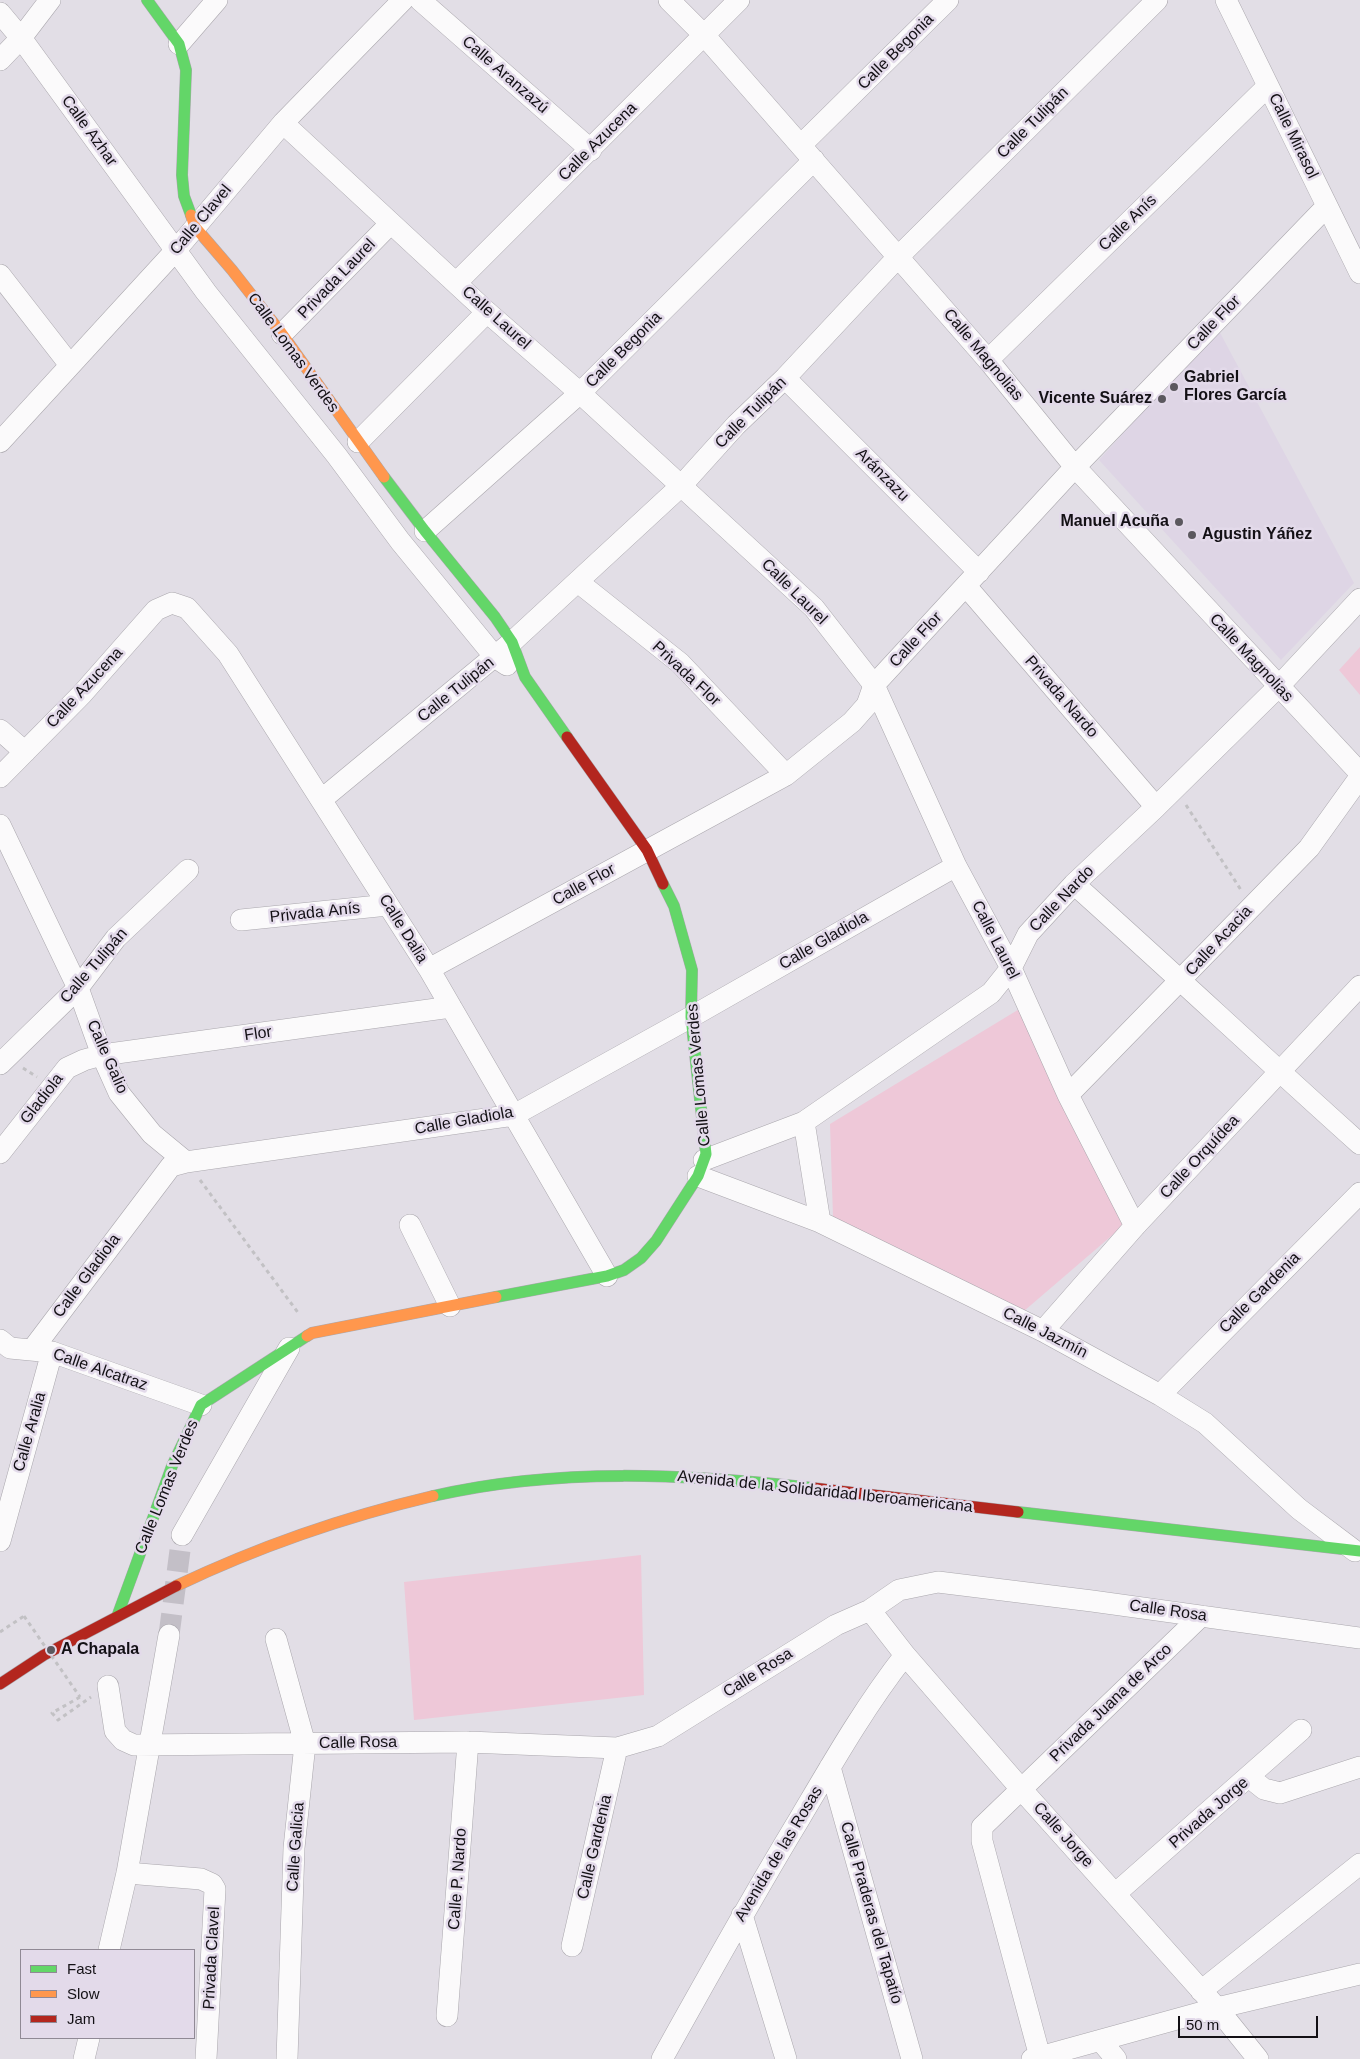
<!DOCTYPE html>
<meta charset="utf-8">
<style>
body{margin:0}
#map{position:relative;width:1360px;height:2059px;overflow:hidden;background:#e2dee6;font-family:Arial,sans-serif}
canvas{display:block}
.legend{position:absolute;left:20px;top:1949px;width:175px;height:90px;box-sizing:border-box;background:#e3daea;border:1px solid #908995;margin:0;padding:6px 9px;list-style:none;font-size:15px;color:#131015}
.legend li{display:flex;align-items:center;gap:10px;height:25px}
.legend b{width:25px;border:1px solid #908995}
.scale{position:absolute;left:1178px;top:2016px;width:140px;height:22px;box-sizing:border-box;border:2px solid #131015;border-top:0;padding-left:6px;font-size:15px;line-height:18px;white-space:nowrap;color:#131015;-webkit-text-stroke:4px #e3daea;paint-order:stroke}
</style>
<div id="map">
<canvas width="1360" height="2059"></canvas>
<ul class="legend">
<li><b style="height:6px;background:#63d668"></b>Fast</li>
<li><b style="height:6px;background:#ff974d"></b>Slow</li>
<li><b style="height:6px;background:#b3261e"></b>Jam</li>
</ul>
<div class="scale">50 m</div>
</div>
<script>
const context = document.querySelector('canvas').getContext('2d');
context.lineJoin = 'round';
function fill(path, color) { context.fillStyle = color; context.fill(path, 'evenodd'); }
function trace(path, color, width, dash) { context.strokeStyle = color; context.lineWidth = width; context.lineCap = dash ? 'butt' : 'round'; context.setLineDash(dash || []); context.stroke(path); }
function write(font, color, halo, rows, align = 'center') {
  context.font = font + ' Arial,sans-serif'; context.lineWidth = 5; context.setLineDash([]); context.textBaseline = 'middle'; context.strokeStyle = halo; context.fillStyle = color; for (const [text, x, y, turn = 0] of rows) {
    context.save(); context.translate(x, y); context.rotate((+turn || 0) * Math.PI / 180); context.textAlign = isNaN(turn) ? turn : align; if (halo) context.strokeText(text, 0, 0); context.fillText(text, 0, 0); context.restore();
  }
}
const built = new Path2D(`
 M1218,329l136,254 -73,77 -182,-200z`);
const green = new Path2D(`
 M1360,647v48l-21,-25z
 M1021,1008l102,218 -99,85 -191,-94 -3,-93z
 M641,1555l3,140 -230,25 -10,-138z`);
const streetTunnel = new Path2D(`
 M169,1635l13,-100`);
const path = new Path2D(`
 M1186,805l55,85
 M23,1068l14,9
 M200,1180l99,134
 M0,1632l24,-16
 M80,1697l-28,16 6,7 33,-23`);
const street = new Path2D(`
 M420,0l171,150
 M669,0l35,35 284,325 87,107 285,306
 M1226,0l134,273
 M0,13l21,25 185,254 131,164 63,85 95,116 12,8
 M179,44l38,-44
 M0,60l21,-22 29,-38
 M283,123l204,189 93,81 234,215 60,77 82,181 55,102 57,127 67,131
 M801,145l147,-145
 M0,275l70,90
 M456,283l283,-283
 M282,334l109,-111
 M988,360l280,-274
 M785,378l194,194
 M0,442l176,-192 107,-127 120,-123
 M358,442l129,-130
 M425,531l155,-138 234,-233
 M578,582l102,81 106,112
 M966,586l190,221
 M0,730l25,22
 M0,777l82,-83 74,-84 16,-7 15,5 41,46 201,315 178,307
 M321,800l191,-158 169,-156 55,-61 49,-47 113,-121 259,-257
 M0,825l78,163 24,67 17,38 33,41 34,28
 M1074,884c96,86 190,174 286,260
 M241,920l147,-15
 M429,969l357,-194 66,-53 15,-17 7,-20 201,-218 252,-261
 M0,1064l78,-76 38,-50 72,-68
 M1068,1095l241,-247 51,-71
 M804,1122l16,100
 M0,1153l67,-85 17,-8 18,-5 349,-48
 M704,1160l100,-38 187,-129 20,-25 17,-34 46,-50 82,-77 122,-120 82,-88
 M698,1176l122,46 223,109 117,64 45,28 94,86 56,42
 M410,1225l40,81
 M1043,1331l92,-105 225,-240
 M0,1340l10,8 42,4 149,53
 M32,1350l139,-184 15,-4 328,-47 177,-98 265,-151
 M1160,1395l200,-202
 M182,1535l107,-187
 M0,1541l52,-189
 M870,1610l35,45 117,135 195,218 41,51
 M276,1639l29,105 -11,104 -7,211
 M108,1686l7,45 8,9 11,5 334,-3 149,6 41,-12 178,-111 34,-15 29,-20 39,-8 154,19 268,37
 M830,1767l82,292
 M1249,1777l15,12 16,4 80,-26
 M127,1873l74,6 11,5 3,5 -9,170
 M1115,1894l186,-164
 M742,1915l44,144
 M572,1946l45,-198
 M109,1950l18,-77 42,-238
 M1201,1991l159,-127
 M447,2016l21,-274
 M1101,2041l15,18
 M1040,2057l-58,-216v-14l219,-211
 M84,2059l5,-21
 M662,2059c45,-81 90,-162 138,-241 33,-56 65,-112 105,-163
 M1032,2059l185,-51 143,-34`);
const fast = new Path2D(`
 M147,0l32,44 7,26 -4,105 2,21 7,19
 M384,477l41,54 70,86 17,25 13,35 42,60
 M496,1297l111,-21 17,-6 17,-12 15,-17 42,-65 8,-22 -15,-137 1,-47 -18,-64 -11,-22
 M433,1496c125,-29 253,-22 380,-8
 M1018,1512l342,39
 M118,1614l54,-148 29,-61 106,-69`);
const slow = new Path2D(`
 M191,215l4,12 37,43 50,64 102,143
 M307,1336l5,-3 184,-36
 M176,1586c82,-39 168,-69 257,-90`);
const jam = new Path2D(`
 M567,737l80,113 16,34
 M813,1488l205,24
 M0,1684l44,-29 132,-69`);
const pathBridge = new Path2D(`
 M24,1616l56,81`);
const markers = [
 [1174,387,5,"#5b585e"],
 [1162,399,5,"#5b585e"],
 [1179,522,5,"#5b585e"],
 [1192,535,5,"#5b585e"],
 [51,1650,5,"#5b585e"]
];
const streetNames = [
 ["Calle Begonia",896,52,-45],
 ["Calle Aranzazú",505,75,41],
 ["Calle Tulipán",1033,123,-45],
 ["Calle Azhar",89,131,54],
 ["Calle Mirasol",1293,136,64],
 ["Calle Azucena",598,142,-45],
 ["Calle Clavel",201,220,-50],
 ["Calle Anís",1128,223,-44],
 ["Privada Laurel",337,279,-46],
 ["Calle Laurel",496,318,42],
 ["Calle Flor",1214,323,-46],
 ["Calle Begonia",624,350,-45],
 ["Calle Lomas Verdes",293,353,54],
 ["Calle Magnolias",983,355,50],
 ["Calle Tulipán",751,413,-45],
 ["Aránzazu",882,475,45],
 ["Calle Laurel",794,592,45],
 ["Calle Flor",916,640,-47],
 ["Calle Magnolias",1251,658,47],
 ["Privada Flor",686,674,43],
 ["Calle Azucena",85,688,-47],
 ["Calle Tulipán",456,690,-39],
 ["Privada Nardo",1061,697,49],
 ["Calle Flor",584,885,-29],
 ["Calle Nardo",1062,899,-46],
 ["Privada Anís",315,913,-6],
 ["Calle Dalia",403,929,58],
 ["Calle Laurel",995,940,63],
 ["Calle Gladiola",824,941,-30],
 ["Calle Acacia",1219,941,-47],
 ["Calle Tulipán",94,966,-49],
 ["Flor",258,1034,-8],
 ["Calle Galio",107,1057,66],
 ["Calle Lomas Verdes",699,1075,-95],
 ["Gladiola",42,1099,-52],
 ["Calle Gladiola",464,1121,-10],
 ["Calle Orquídea",1200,1157,-47],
 ["Calle Gladiola",87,1276,-53],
 ["Calle Gardenia",1260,1293,-45],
 ["Calle Jazmín",1045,1333,27],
 ["Calle Alcatraz",100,1370,19],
 ["Calle Aralia",30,1432,-74],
 ["Calle Lomas Verdes",167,1487,-68],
 ["Avenida de la Solidaridad Iberoamericana",825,1492,6],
 ["Calle Rosa",1168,1611,8],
 ["Calle Rosa",758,1673,-32],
 ["Privada Juana de Arco",1111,1703,-44],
 ["Calle Rosa",358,1743,-1],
 ["Privada Jorge",1209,1813,-41],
 ["Calle Jorge",1063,1835,48],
 ["Calle Galicia",296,1847,-86],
 ["Calle Gardenia",595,1847,-77],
 ["Avenida de las Rosas",779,1854,-59],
 ["Calle P. Nardo",458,1879,-86],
 ["Calle Praderas del Tapatío",871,1913,74],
 ["Privada Clavel",212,1958,-87]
];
const poiNames = [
 ["Gabriel",1184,378],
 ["Flores García",1184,396],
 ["Vicente Suárez",1152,399,"right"],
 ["Manuel Acuña",1169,522,"right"],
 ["Agustin Yáñez",1202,535],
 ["A Chapala",61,1650]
];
fill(built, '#ded5e5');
fill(green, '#eec8d8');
trace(streetTunnel, '#c3bfc7', 21, [21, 11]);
trace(street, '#aaa7ad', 22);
trace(fast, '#aaa7ad', 12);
trace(slow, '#aaa7ad', 12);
trace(jam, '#aaa7ad', 12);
trace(path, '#c2c1c4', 3, [4, 4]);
trace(street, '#fbfafb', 21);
trace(fast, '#63d668', 11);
trace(slow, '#ff974d', 11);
trace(jam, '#b3261e', 11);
trace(pathBridge, '#c2c1c4', 3, [4, 4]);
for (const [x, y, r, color] of markers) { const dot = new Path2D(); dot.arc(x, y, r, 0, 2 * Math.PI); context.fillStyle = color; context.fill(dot); trace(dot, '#e3daea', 2); }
write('16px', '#131015', '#e3daea', streetNames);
write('bold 16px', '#131015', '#e3daea', poiNames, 'left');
</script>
